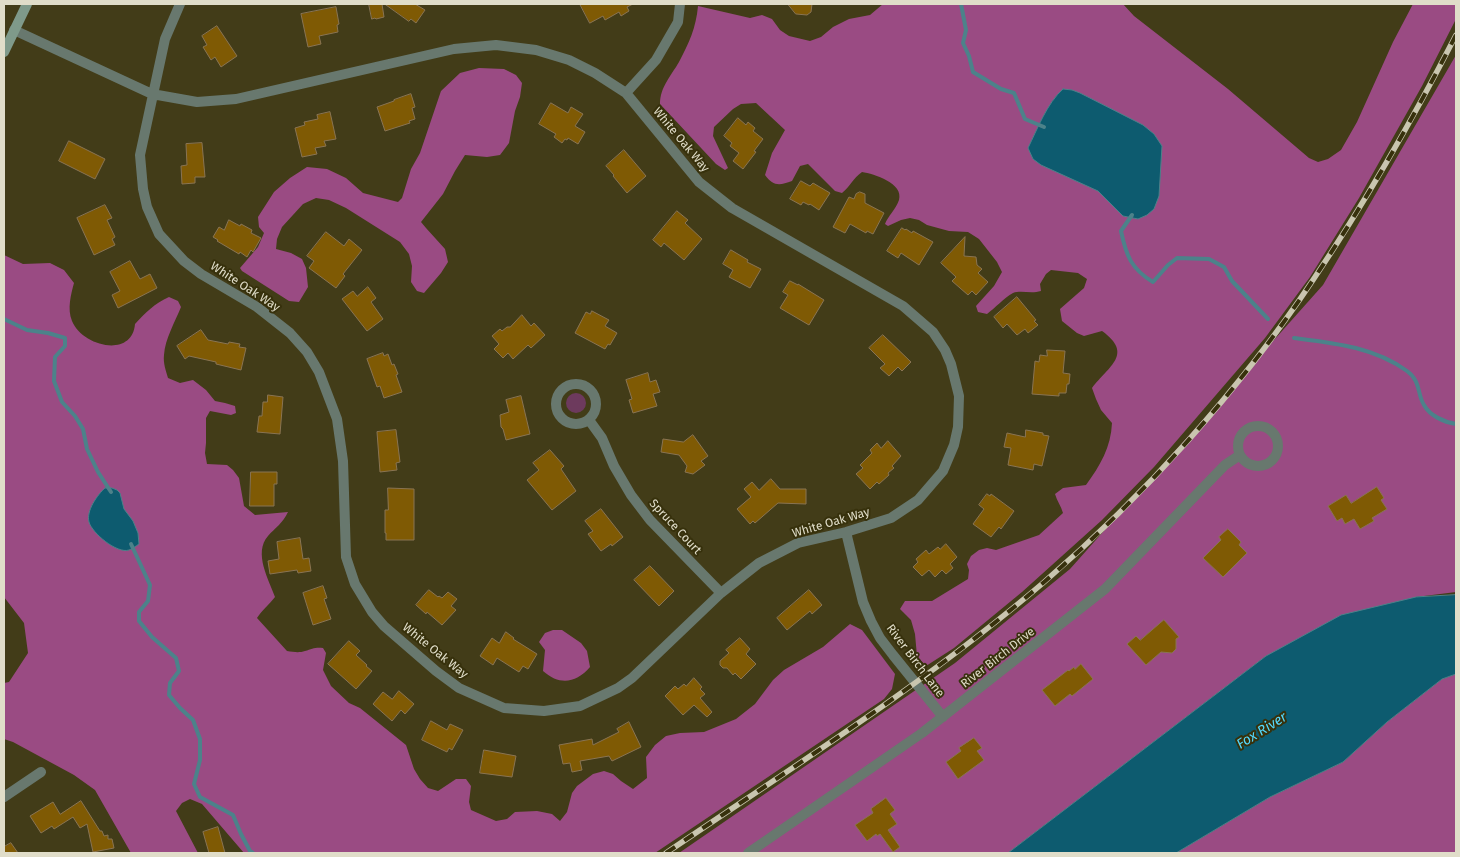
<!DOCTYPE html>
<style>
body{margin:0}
#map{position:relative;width:1460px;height:857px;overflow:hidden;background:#423c18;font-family:"Fira Sans",sans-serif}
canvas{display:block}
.frame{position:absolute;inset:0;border:5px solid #e0ddc9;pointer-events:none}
</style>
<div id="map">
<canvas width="1460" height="857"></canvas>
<div class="frame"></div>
</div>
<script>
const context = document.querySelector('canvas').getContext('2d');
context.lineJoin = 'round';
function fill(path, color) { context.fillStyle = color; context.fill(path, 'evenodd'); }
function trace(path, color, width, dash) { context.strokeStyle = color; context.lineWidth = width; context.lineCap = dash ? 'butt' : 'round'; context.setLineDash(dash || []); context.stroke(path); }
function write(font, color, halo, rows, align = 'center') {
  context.font = font + ' "Fira Sans",sans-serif'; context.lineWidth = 4; context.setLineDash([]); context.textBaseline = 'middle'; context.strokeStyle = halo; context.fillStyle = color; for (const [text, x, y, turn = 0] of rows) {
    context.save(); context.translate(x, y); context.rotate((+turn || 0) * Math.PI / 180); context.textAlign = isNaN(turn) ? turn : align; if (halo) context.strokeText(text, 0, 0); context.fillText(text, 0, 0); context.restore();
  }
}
const green = new Path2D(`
 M566 403a10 10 0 1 1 20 0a10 10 0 1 1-20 0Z`);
const forest = new Path2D(`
 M883,4h240l11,12 94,73 81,69 9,4 10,-3 13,-9 16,-28 36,-80 20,-38h43v15l-34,67 -63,112 -49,79 -45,61 -111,129 -52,53 -80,72 -68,56 -28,18 -9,-10 -2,-22 -4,-14 -11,-11 5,-8h27l36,-22 1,-9 -2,-6 4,-8 8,-6 8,-2 9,2 43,-15 24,-22c-2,-7 -6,-12 -8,-19l8,-6 23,-3c14,-19 25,-38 26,-62l-11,-13 -5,-11 -4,-11c17,-22 42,-34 10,-57l-18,5 -7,-3 -15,-12 -2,-12 24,-21 3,-9 -9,-6 -27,-3 -5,4 -6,10 1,7c-10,3 -20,-1 -28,2 -9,5 -18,15 -26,21l-9,-2 -2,-6 18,-20 8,-14 -5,-10 -18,-23 -11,-7 -19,-1 -22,-6 -8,-5 -9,-2 -9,2 -13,6 -3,-2c3,-8 11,-15 14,-24 5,-17 -25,-26 -37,-28 -9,6 -12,15 -20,21l-7,-2 -27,-27 -8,2 -8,15c-13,5 -19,5 -27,-6l7,-22 13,-23 -29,-27 -15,1 -8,5 -19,18 -1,9 15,32 -3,2 -9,-6 -56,-60c0,-17 11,-28 19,-42 10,-19 17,-34 19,-56l52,12 12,-3 10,4 8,11 9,6 21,5 11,-4 12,-10 16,-8 21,-4z
 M1456,55v537l-40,5 -150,59 -258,197h-329l276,-190 115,-94 253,-284z
 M479,68l25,1 12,6 6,8 -2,14 -5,14 -6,32 -9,12 -13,2 -22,-2 -10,16 -12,23 -22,28 5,6 19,21 3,13 -7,11 -17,20 -7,-2 -6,-9 1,-16 -3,-12 -9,-12 -54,-34 -17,-8 -13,-2 -13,6 -21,23 -5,12 -1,10 15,4 11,6 4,9 2,19 -9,15 -10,-1 -47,-30 -2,-3 18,-21 6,-14 -5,-6 -1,-10 16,-25 16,-14 17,-11 20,2 19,9 17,15 35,9 4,-4 9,-29 9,-16 21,-62 19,-18z
 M4,255l19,9 27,-1 14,7 10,13c-3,11 -7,26 -2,38 10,25 60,38 63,3 10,-11 20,-21 34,-27l9,4 3,6c-6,15 -16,32 -17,48 -1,8 2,16 4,23l12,5 13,-3 13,10 9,11 10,2 10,3 1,7 -5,2 -21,-4 -4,7v25l-1,10 2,11 20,1 6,5 6,8 5,28 11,9 33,-3c-5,11 -13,16 -20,24 -15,17 1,44 7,61 -6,8 -13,13 -18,21l30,33c7,1 12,2 18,0 7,-2 10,-4 18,-3l3,5 -3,17 8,16 18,17 11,5 46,37 8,24 6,10 8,9 10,3 18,-12h10l5,7 -2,16 2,8 25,11 11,-2 8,-7 22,-1 15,3 8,7 7,-9 5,-19 5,-7 16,-12 11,-3 9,3 8,7 12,8 14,-11 -1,-21 9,-12 11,-9 14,-3 24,-1 32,-13 19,-15 18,-24 11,-10 39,-23 27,-23 12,6 33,44 -3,15 -8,10 -229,154h-411l-42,-49 -12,-5 -8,4 -6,8 22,42h-67l-36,-63 -21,-15 -61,-33 -9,-3v-56l5,-1 19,-29 -4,-30 -20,-26z
 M553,630h9l19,13 6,8 3,16c-14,16 -30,19 -47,4l2,-21 -6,-8 6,-9z
 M1456,674v179h-280l94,-56 73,-35 44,-40 55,-43z`);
const water = new Path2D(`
 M1063,89l9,1 8,3 63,32 11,9 8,12 -3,50 -5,13 -7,6 -9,4 -15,-3 -25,-25 -57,-26 -8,-6 -5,-11c9,-18 19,-45 35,-59z
 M105,488h7l5,2 3,3 4,16 9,12 5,12 1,11c-3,2 -7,5 -10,6 -12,4 -37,-17 -40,-28 -3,-11 8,-27 16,-34z
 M1456,595v79l-14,5 -55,43 -44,40 -73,35 -94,56h-168l258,-197 75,-41 75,-18z`);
const stream = new Path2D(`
 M961,4l5,26 -3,13 6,13 4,16 28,17 13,4 11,26 19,8
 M1132,215l-11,16c5,24 10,38 32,51l15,-17 9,-7 32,1 15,8 8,14 36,38
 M4,319l23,11 21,3 17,5v8l-10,11 -1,24 8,21 13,14 8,13 4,20 11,23 13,20
 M1294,338c40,5 80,9 113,33 14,10 10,23 17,34 6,11 20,17 32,19
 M131,544l19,41 -2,16 -9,11v9l13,16 24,21 3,13 -9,12 -1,12 11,13 13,12 7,19v21l-6,24 6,13 33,18 8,19 9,17 3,2`);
const building = new Path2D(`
 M369,4h13l2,13 -8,2 -1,-1 -3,1z
 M385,4h30l10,6 -9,13 -5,-4 -2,2z
 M580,4h53l-6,3 2,4 -8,5 -2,-4 -14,8 -2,-4 -13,7z
 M788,4h24l-1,8 -4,3 -11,-1z
 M336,7l3,17 -2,1 1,7 -19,4 2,8 -13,3 -7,-33z
 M217,26l20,30 -16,11 -6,-10 -4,3 -8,-13 4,-2 -5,-9z
 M411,94l4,13 -3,1 3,11 -6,2 1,2 -25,8 -8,-24 17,-6v-1z
 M551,103l17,10 3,-6 12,7 -8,12 10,6 -7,12 -10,-6 -1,2 -2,-1 -3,4 -8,-6 2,-3 -17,-10z
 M330,112l6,27 -12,2 2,5 -11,2 2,6 -15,3 -7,-29 10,-3 -1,-3 14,-3 -1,-4z
 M738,118l8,7 2,-3 7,6 -2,3 10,8 -9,12 2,1 -13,17 -10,-8 6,-8 -9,-7 2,-3 -8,-7z
 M69,141l36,18 -10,20 -36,-18z
 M202,143l3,34h-10v6l-13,1 -1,-18 6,-1 -1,-21z
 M624,150l22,26 -19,17 -14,-17 1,-1 -8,-9z
 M801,181l9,5 3,-3 17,10 -11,17 -9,-6 -1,1 -6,-3 -2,3 -11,-6z
 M860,192l5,2v9l19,10 -11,21 -6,-3 -1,2 -16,-9 -5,9 -12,-6 16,-30 5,2 2,-5z
 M105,205l7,13 -5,2 8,17 -3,2 3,6 -21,10 -17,-37z
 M677,211l11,9 -3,3 17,16 -18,21 -20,-17 -3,4 -8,-7z
 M229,220l11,6 1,-2 11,6 -1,3 10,5 -8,14 -2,-2 -4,7 -7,-5 -1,2 -22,-13 1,-1 -5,-3 6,-10 5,3z
 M902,228l3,2 1,-1 6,4 1,-2 20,11 -14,23 -18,-12 -3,5 -11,-7z
 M326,232l18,14 5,-7 13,11 -19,24 2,2 -9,12 -27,-20 5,-7 -7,-5z
 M965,237l-1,19 12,1 1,8 5,4 -4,4 10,9 -12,13 -4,-4 -4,4 -16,-14 4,-4 -15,-14z
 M731,250l17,10 -1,2 14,7 -11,19 -21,-11 4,-7 -10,-6z
 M130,261l10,18 10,-5 7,14 -39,20 -6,-13 8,-4 -10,-19z
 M790,281l8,4v-1l26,16 -15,25 -29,-17 8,-13 -5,-3z
 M368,287l8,11 -5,4 12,17 -16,12 -25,-32 11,-8 4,5z
 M1017,297l19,23 -2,1 4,4 -10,8 -3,-4 -8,6 -10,-11 -4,4 -9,-11z
 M592,311l17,9 -4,6 12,7 -7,12 -2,-1 -3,5 -30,-16 11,-21 4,2z
 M522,315l9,11 3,-3 11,12 -14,13 -3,-3 -15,14 -5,-6 -5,5 -9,-9 5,-5 -7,-8 8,-7 2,2 5,-4h3z
 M201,330l7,10 20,4 1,-2 11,2 -1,3 7,1 -5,22 -25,-6v-2l-27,-6 -4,3 -8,-13z
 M883,335l28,27 -9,9 -4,-4 -9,9 -9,-8 5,-4 -16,-16z
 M1047,350l18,1 -2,22 7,1 -1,10h-2l-1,9h-7v3l-27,-2 3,-33 4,1 1,-7 7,1z
 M383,353l1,3 4,-2 4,11 2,-1 4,10 -2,1 6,17 -18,6 -4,-12 -3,1 -10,-28z
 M648,373l2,9 6,-2 4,12 -7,2 4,12 -24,7 -4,-13 3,-1 -6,-19z
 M268,395l15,2 -3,37 -23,-2 2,-16h3l1,-14h4z
 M521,396l9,38 -24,6 -3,-11 -2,-2 -1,-12 9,-3 -3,-12z
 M396,430l4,32 -4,1 1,7 -17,2 -3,-40z
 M1026,430l17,3v2l6,1 -7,30 -8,-2 -1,6 -25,-5 3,-17 -7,-1 3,-14 18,4z
 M693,435l15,21 -7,5 4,4 -12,9 -8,-2 2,-6 -8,-11 -18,-3 2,-13 20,3z
 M888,441l13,15 -9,10 2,2 -6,5 1,2 -10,9 -2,-2 -7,7 -14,-15 7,-6 -3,-3 12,-12 -2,-3 7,-7 4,5z
 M550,450l14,16 -3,3 15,22 -24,19 -25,-30 12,-10 -6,-7z
 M251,472h26v12h-3v22h-24z
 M771,479l9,10h26v15l-28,-1 -23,20 -2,-2 -3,3 -13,-15 14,-12 -7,-8 8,-7 7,8z
 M1377,487l7,11 -3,2 6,9 -15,9 2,3 -14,8 -6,-10 -9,5 -3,-6 -5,3 -9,-15 18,-11 5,8z
 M388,488l26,1v51h-28v-7h-1v-23h3z
 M987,494l3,2 1,-2 23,17 -13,18 -2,-2 -8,10 -18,-13 11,-15 -5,-4z
 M601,509l22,28 -11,9 -1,-2 -10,7 -13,-17 5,-3 -8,-10z
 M1228,529l13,13 -2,3 8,8 -24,24 -20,-19 18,-18 -2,-3z
 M300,538l3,21 6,-1 2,13 -13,2 -1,-3 -27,4 -2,-13 11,-2 -2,-17z
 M946,544l11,13 -7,7 3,4 -7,6 -4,-4 -7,7 -6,-7 -7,6 -9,-9 5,-5 -2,-3 10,-9 3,4 9,-7 2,2z
 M650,566l24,25 -15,15 -25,-26z
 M323,586l4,12 -3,1 7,20 -18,6 -10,-32z
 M429,590l9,7 1,-1 3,2 6,-6 9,7 -6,7 5,4 -14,15 -15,-13 -1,2 -10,-9z
 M809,590l13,15 -10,9 -2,-3 -23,19 -10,-12z
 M1164,620l15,17 -3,2v10l-4,4 -11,-1 -15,13 -19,-21 9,-8 4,4z
 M506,632l8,6 -1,1 24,15 -9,15 -5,-3 -4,6 -22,-14 -4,7 -13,-9 12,-18 7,5z
 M740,638l10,11 -4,5 10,10 -15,15 -6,-6 -2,2 -6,-7h-4l-3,-3v-4l9,-8 -3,-3z
 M349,641l11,10 -4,4 11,10 -1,1 6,5 -16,18 -28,-25z
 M1081,664l12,15 -21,17 -2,-2 -15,12 -13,-16 26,-20 1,1 5,-4 1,2z
 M694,678l8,9 -2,2 5,5 -5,4 12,14 -5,5 -13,-12 -11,10 -18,-19 10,-10 3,3 6,-5 2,2z
 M399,691l15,13 -9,10 -4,-4 -9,11 -19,-17 10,-12 9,7z
 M431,721l16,9 3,-6 13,6 -11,20 -3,-2 -2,4 -25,-12z
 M629,722l12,25 -29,14 -3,-5 -29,5 2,9 -10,2 -2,-9 -7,1 -4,-19 33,-6 1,6 26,-13 -2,-3z
 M974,738l8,10 -5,3 7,9 -26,19 -12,-17 15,-11 -2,-3z
 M484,750l32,6 -4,21 -32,-4z
 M886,798l9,12 -5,4 7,10 -9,6 12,17 -7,5 -13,-18 -3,2 -1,-2 -9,7 -12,-16 18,-12 -2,-4z
 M81,801l19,30h2l2,5 4,-1v4h4l2,9 -21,4 -6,-28 -7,4 -7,-11 -19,12 -2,-3 -11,7 -11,-17 23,-14 7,12z
 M218,827l7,26h-16l-6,-21z
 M11,843l7,10h-14v-6z`);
const street = new Path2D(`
 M14,30l138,64 45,8 39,-3 218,-50 42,-4 40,5 33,10 26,13 31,20 73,89 33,26 171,98 30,26 12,18 6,14 8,32 -1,31 -4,18 -11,26 -25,29 -27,18 -45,14 -48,11 -39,20 -38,30 -89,85 -14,10 -38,18 -36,5 -40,-3 -45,-20 -23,-17 -52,-45 -12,-14 -17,-28 -9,-27 -3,-96 -6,-42 -18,-47 -12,-20 -17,-19 -33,-26 -56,-33 -17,-13 -25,-27 -12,-27 -4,-18 -3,-34 25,-116 15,-35
 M626,93l30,-33 22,-38 2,-18
 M556 404a20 20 0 1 1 40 0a20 20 0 1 1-40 0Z
 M589,420l13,18 12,28 17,29 19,25 71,73
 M1238 446a20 20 0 1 1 40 0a20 20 0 1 1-40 0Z
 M846,532l17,70 8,19 9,17 13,17 50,62
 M4,797l37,-25
 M748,853l174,-120 183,-144 120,-124 15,-10`);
const secondary = new Path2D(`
 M4,52l23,-48`);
const rail = new Path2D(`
 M666,853c128,-87 260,-170 377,-270 101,-87 196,-192 270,-303 53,-79 100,-161 143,-245`);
const streetNames = [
 ["White Oak Way",681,140,50],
 ["White Oak Way",245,287,33],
 ["White Oak Way",831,523,-16],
 ["Spruce Court",675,527,47],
 ["White Oak Way",435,651,39],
 ["River Birch Drive",998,658,-38],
 ["River Birch Lane",915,661,53]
];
const waterNames = [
 ["Fox River",1262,731,-32]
];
fill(green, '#6d3a5d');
fill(forest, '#9a4b83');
fill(water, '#0d5b6f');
trace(water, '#4c828a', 1);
trace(stream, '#4c828a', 4);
fill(building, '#7f5a04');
trace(building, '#897453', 1);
trace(street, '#68786e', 10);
trace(secondary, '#7f9a8a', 10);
trace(rail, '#c9c6af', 5.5);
trace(rail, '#37310c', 4, [11]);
write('12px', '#e0ddc9', '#37310c', streetNames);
write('italic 14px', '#54d9fe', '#37310c', waterNames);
</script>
